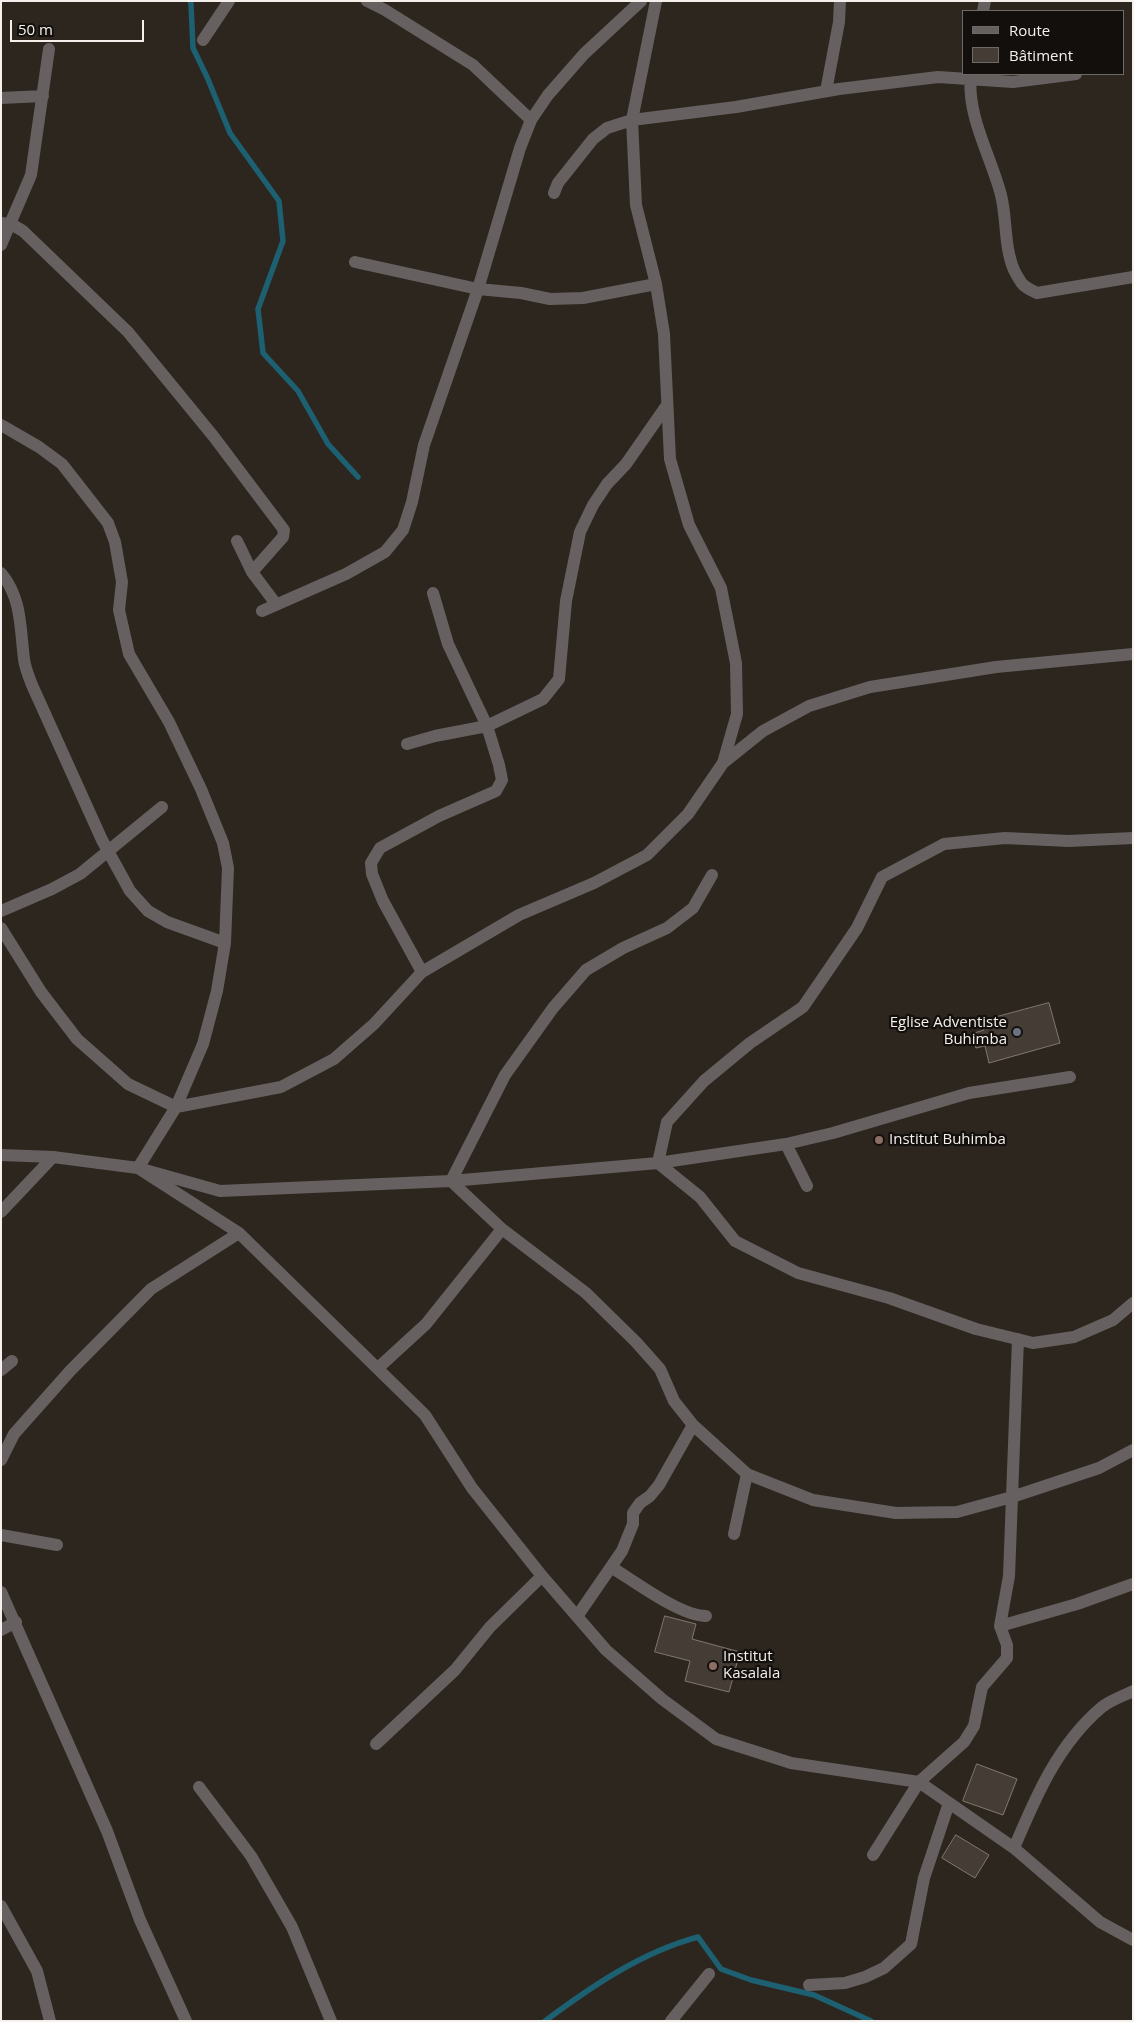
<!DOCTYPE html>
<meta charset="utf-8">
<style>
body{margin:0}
#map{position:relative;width:1134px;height:2022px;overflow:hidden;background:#2d261f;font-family:"Open Sans",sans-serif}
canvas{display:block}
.frame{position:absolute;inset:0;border:2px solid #f5f0eb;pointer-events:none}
.legend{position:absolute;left:962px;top:10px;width:162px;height:65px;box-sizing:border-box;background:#130f0c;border:1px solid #6d6965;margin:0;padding:6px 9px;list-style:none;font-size:15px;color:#f5f0eb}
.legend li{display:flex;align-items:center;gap:10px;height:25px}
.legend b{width:25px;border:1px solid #6d6965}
.scale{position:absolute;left:10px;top:20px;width:134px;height:22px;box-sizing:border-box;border:2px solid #f5f0eb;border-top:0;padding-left:6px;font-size:15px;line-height:18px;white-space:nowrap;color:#f5f0eb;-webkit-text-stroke:4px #130f0c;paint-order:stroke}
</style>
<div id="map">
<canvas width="1134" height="2022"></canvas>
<div class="frame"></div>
<ul class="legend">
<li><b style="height:6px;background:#666160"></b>Route</li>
<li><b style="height:14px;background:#443c35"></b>Bâtiment</li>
</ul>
<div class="scale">50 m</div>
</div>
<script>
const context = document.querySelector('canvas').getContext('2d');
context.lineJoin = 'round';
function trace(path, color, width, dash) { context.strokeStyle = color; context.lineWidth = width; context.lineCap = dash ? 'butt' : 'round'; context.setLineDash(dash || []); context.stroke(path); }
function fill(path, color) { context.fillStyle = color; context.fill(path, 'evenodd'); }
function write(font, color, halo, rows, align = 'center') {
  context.font = font + ' "Open Sans",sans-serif'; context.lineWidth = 4.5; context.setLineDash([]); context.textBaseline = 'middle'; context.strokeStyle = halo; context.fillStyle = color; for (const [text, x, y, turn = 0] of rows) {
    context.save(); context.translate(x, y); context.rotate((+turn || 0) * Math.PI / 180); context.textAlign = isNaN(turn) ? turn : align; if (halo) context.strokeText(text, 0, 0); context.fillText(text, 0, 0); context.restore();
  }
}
const stream = new Path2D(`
 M190,1l1,3 2,44 14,29 23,56 49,68 4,40 -25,68 5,44 35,38 30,53 30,33
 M545,2021c47,-35 97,-69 153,-84l23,32 30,11 63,15 57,26`);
const building = new Path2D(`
 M1049,1003l11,40 -71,20 -4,-17 -9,2 -5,-14 13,-4 -2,-9z
 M665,1616l31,8 -4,15 48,13 -11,40 -44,-11 5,-20 -35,-9z
 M977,1764l40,15 -14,36 -40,-14z
 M956,1835l33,20 -14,23 -33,-20z`);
const minor = new Path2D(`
 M367,1l18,9 88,55 58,55
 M983,11l2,-10
 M203,40l26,-39
 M971,74c-5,41 20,82 30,121 6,24 3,52 13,75 8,15 8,16 23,23l96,-16
 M826,91l13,-69 1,-21
 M1,98l42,-2
 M554,193l4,-10 35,-44 14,-11 25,-8 104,-13 103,-18 99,-12 75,5 63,-8
 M1,223l10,1 12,7 105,101 86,105 70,93 -1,7 -31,35
 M1,245l30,-70 18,-126
 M355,262l123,27 43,4 29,6 33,-1 73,-14
 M1,425l38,22 23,17 46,59 7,19 7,40 -3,28 10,44 40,68 32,67 22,54 5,25 -3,75 -8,48 -14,53 -27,63 -38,61 82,23 231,-10 207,-18 128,-19 47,-11 136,-40 101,-16
 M237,541l15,31 24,32
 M1,573c21,25 19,55 23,86 1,9 5,18 8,26l70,155 28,51 18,20 19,11 58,21
 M262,611l84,-37 39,-22 18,-22 9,-28 12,-57 54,-156 42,-141 11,-28 17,-25 36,-41 57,-53
 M407,744l28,-8 52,-10 56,-27 16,-20 7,-78 14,-69 13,-27 14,-21 19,-20 41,-59
 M723,763l40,-32 46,-25 61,-19 126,-20 137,-13
 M1133,838l-64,3 -64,-3 -61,6 -62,33 -25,51 -54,79 -53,36 -46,38 -37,41 -9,41 42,34 35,44 63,32 91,25 87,31 57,14 41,-6 39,-17 20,-17
 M712,875l-19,33 -26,20 -44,20 -37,22 -33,38 -48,67 -54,106 51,48 84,64 50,49 24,27 14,32 19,24 54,49 66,26 83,13 61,-1 55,-15 87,-29 34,-18
 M1,911l51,-22 28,-15 82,-67
 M1,928l40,64 36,47 51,45 48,23 105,-20 53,-28 40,-35 48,-52 97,-57 75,-32 53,-28 41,-41 35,-51 14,-49 -1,-51 -15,-75 -32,-63 -19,-66 -6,-125 -8,-50 -20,-79 -4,-85 24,-119
 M422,972l-39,-71 -11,-27 -1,-11 9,-15 59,-32 57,-25 6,-11 -3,-15 -12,-39 -39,-82 -15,-51
 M786,1144l21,42
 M1,1155l52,2 85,11 101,65 186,182 47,73 70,88 64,74 56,49 54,40 75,24 128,19 95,66 86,74 33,18
 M1,1212l52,-55
 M378,1368l48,-44 76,-95
 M1,1370l11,-9
 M1,1460l13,-26 56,-63 81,-82 88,-56
 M734,1534l13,-60
 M1,1535l56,10
 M611,1567c23,14 69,49 95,49
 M1,1592l106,239 33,89 46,101
 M578,1615l44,-64 11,-27v-11l7,-10 10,-7 9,-11 34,-60
 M1000,1626l77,-22 56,-20
 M1,1630l15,-8
 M376,1744l79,-74 35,-43 52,-51
 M199,1787l52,69 41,71 39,94
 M1014,1848c22,-52 44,-104 88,-141 9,-7 21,-11 31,-16
 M873,1855l46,-73 45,-40 10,-16 8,-39 25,-29v-13l-7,-19 9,-50 9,-237
 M1,1906l36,65 13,50
 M809,1985l36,-2 20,-6 19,-9 27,-24 13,-66 25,-75
 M671,2021l38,-47`);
const markers = [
 [1017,1032,5,"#6b7280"],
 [879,1140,5,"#8d6e63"],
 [713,1666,5,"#8d6e63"]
];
const poiNames = [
 ["Eglise Adventiste",1007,1023,"right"],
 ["Buhimba",1007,1040,"right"],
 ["Institut Buhimba",889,1140],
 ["Institut",723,1657],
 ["Kasalala",723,1674]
];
trace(stream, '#1c6072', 5.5);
fill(building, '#443c35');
trace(building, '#817870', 1);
trace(minor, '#666160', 12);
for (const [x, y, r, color] of markers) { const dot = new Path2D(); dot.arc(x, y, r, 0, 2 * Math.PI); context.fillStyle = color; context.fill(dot); trace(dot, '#130f0c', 2); }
write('15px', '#f5f0eb', '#130f0c', poiNames, 'left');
</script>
